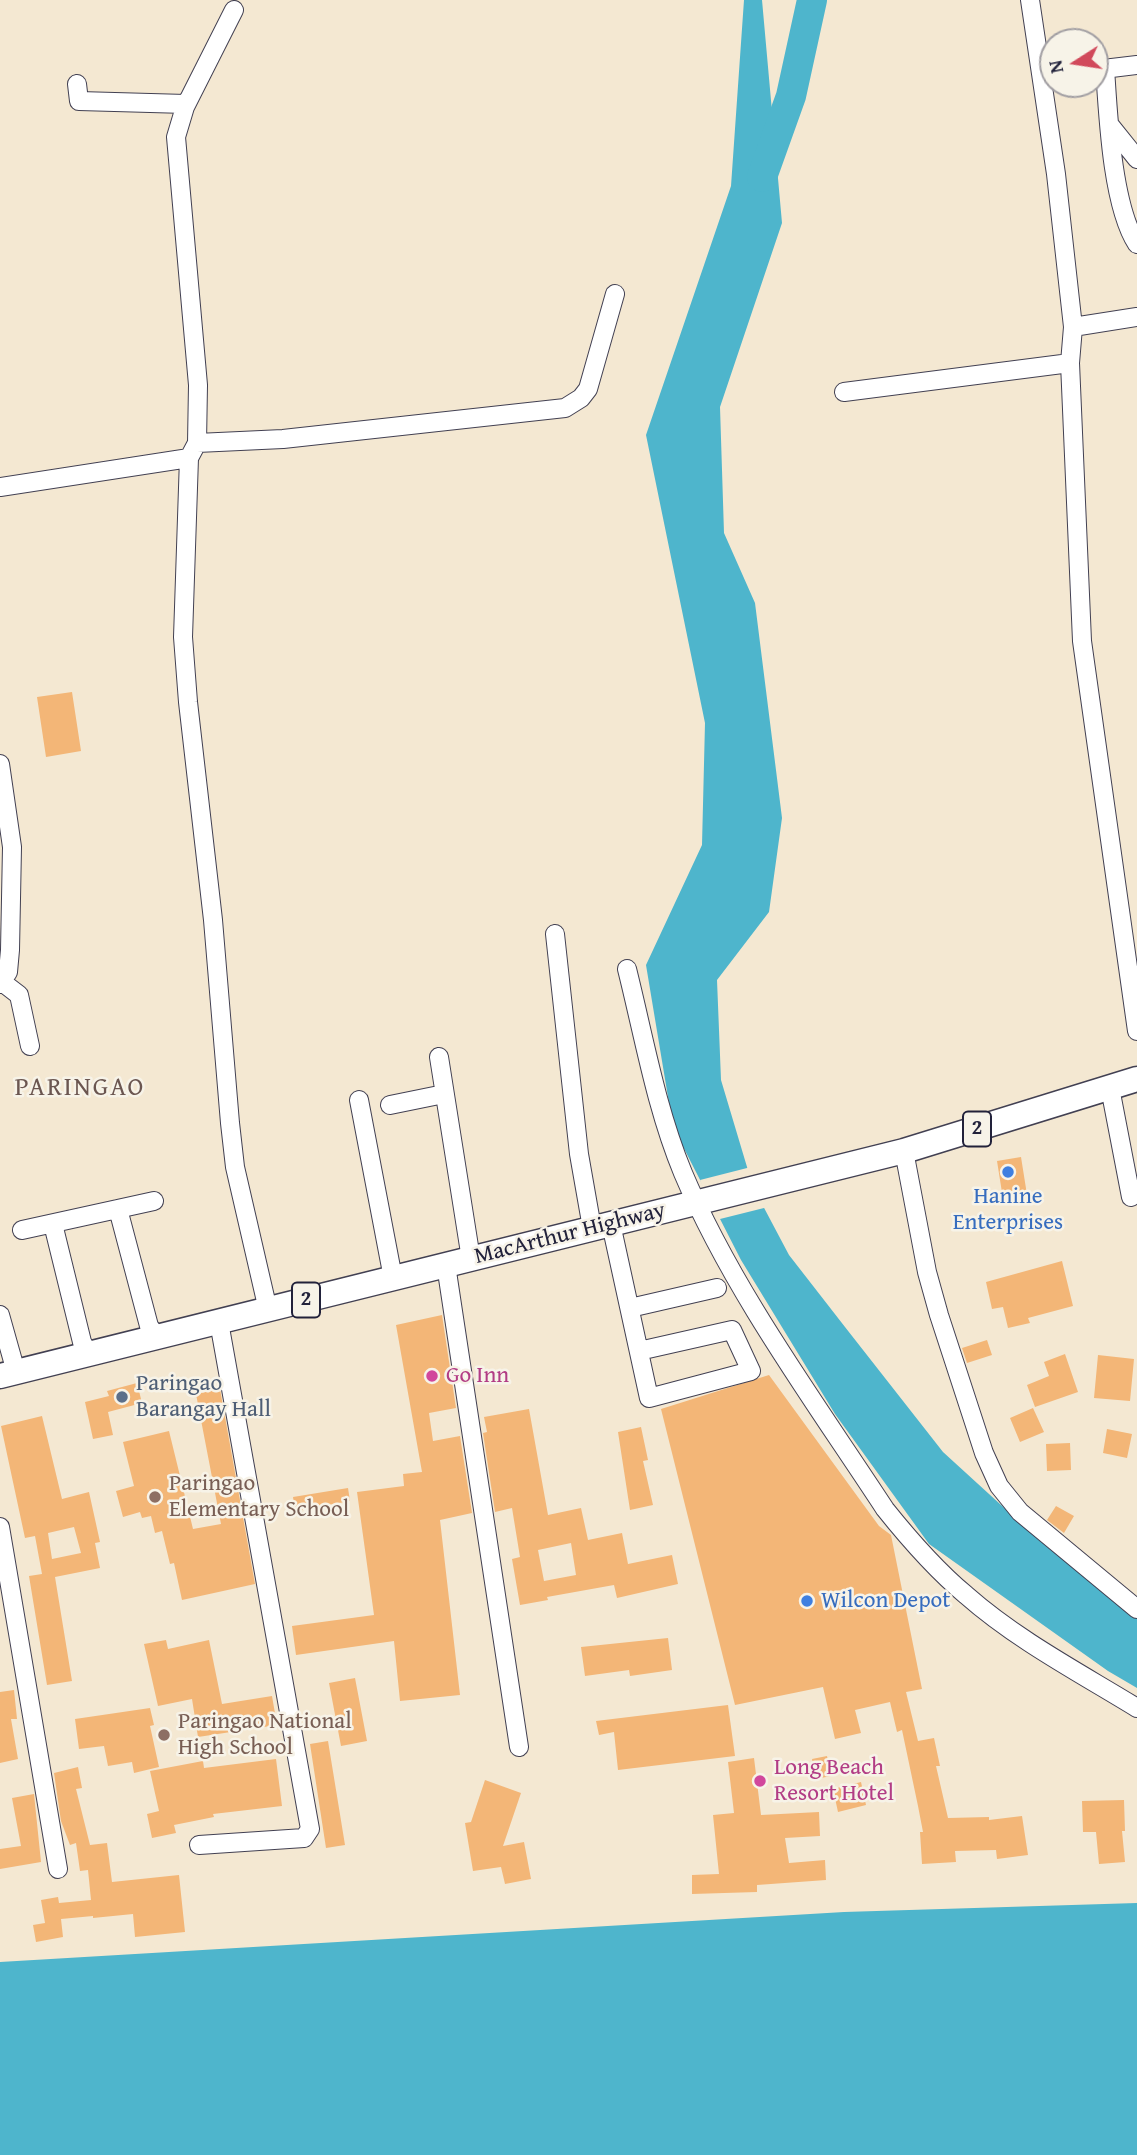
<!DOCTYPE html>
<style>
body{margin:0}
#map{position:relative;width:1137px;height:2155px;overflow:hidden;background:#f4e8d2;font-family:"Gentium Book Plus",serif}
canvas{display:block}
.north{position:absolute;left:1039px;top:28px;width:70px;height:70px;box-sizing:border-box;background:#f7f3e8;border:2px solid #a29fa3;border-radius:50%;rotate:258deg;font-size:19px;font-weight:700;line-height:28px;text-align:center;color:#22223b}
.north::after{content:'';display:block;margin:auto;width:24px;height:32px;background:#d1495b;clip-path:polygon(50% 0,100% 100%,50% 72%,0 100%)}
</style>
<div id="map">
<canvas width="1137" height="2155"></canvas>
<div class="north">N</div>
</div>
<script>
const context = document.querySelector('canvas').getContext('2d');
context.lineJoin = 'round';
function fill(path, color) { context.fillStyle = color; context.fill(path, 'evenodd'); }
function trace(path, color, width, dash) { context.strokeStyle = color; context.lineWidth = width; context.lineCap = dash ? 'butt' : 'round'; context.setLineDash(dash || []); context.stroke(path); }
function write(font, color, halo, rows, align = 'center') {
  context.font = font + ' "Gentium Book Plus",serif'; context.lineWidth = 5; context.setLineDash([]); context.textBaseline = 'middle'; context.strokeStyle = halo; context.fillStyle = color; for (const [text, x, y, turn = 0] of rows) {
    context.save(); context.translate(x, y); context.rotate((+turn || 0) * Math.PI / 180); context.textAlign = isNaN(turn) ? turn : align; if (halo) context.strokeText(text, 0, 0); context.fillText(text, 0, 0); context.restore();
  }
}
const water = new Path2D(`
 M744,0h18l20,223 -62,184 4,126 31,70 27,215 -13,94 -52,68 4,100 32,107 36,68 56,72 98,125 103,94 91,71v71l-29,-17 -179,-127 -94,-130 -94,-154 -68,-133 -27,-162 56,-120 3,-122 -59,-288 85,-249z
 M1137,1903v252h-1137v-193l844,-50z`);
const pier = new Path2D(`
 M751,1167l17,40 -52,13 -16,-40z`);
const river = new Path2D(`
 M762,177l29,-81 21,-96`);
const building = new Path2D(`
 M72,692l9,59 -35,6 -9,-60z
 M1021,1157l7,44 -24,4 -7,-44z
 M1062,1261l11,45 -45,12 2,5 -22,5 -5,-21 -11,2 -6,-27z
 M442,1315l14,93 -27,5 4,28 27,-5 12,77 -32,7 20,175 -60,6 -6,-60 -98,14 -4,-29 82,-11 -17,-123 47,-6 -1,-12 19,-2 -26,-147z
 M987,1340l5,15 -25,8 -5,-15z
 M1065,1354l13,38 -43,15 -8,-22 22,-9 -5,-14z
 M1098,1355l36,4 -4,42 -36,-3z
 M769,1375l110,151 12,9 31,154 -16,3 12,49 16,-3 6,28h-4l12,52 41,-1v3l33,-4 6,39 -31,4 -1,-9 -41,1 1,11 -34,2 -2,-32h3l-5,-26 -16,-76 -5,2 -7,-30 -35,8 6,23 -26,6 -12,-52 -88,18 -74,-296z
 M137,1383l5,20 -34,9 5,23 -20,4 -8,-37 24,-6 -2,-5z
 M220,1389l35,195 -73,16 -8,-37 -4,1 -8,-33 -7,2 -4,-17 -9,2 -2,-6 -17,5 -7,-26 18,-5 -11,-44 46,-11 24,98 28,-5 -25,-130z
 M1033,1408l11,24 -24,10 -10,-24z
 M529,1409l19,106 33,-7 7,32 34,-7 6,31 44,-9 6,29 -61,14 -3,-13 -67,12 1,3 -28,5 -8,-46 8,-2 -8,-49 -17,4 -12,-79 4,-1 -3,-15zM571,1543l5,32 -32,6 -6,-31z
 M42,1416l20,83 27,-7 11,50 -5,1 5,25 -45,9 17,104 -25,4 -18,-109 13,-2 -7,-38 -10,2 -24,-112zM74,1527l7,26 -29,6 -4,-26z
 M641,1427l7,33 -5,1 10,44 -23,5 -12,-78z
 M1107,1429l25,5 -5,24 -24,-5z
 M1070,1443l1,27 -24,1 -1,-27z
 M348,1488l2,13 -55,10 -2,-14z
 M1056,1506l18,10 -10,17 -17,-13z
 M668,1638l4,32 -42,6 -1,-6 -44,6 -4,-29z
 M166,1640l2,9 41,-9 13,64 50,-8 5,29 -79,12 -6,-38 -34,7 -14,-62z
 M355,1678l12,63 -26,5 -12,-63z
 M14,1690l3,29h-6l7,40 -18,4v-71z
 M728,1705l7,51 -117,14 -4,-38 -15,3 -3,-14z
 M150,1708l4,17 -4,1 9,41 -25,6 -2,-11 -24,4 -4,-20 -25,3 -4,-30z
 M328,1741l17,104 -19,3 -16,-104z
 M827,1756l4,20 -15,3 -4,-20z
 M754,1758l7,57 58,-3 1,24 -35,2 4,25 36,-3 1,20 -69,5v7l-65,2v-19l27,-1 -6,-59 21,-2 -6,-51z
 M276,1759l6,47 -69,8 1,3 -40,8 2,8 -24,5 -5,-24 12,-3 -9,-40 53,-10 1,7z
 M78,1767l4,21 -6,1 14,56 17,-2 5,39 67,-7 6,57 -50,5 -2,-23 -40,4v-2l-32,3 2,18 -27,5 -3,-17 12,-2 -4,-23 17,-3 1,6 32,-3 -3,-30 -8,1 -4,-28 -6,2 -9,-24 -7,-48z
 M485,1780l36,13 -18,53 21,-4 7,37 -26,5 -4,-17 -28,4 -8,-48 6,-1z
 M861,1782l5,23 -28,7 -5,-23z
 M34,1794l7,68 -41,7v-20l21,-3 -9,-48z
 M1124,1800l1,31h-3l3,31 -26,2 -3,-32h-13l-1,-31z`);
const minor = new Path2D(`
 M1030,0l26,174 17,153 -3,36 12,278 55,390
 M234,10l-49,97 -9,30 22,248 -1,58 -8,15 -6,179 5,65 25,218 17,203 5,44 33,143
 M1105,68c3,46 7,138 32,176
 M1095,70l42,-5
 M77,84l2,17 107,3
 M1109,124l28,35
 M1073,327l64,-10
 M844,392l226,-29
 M197,443l86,-4 282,-31 16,-10 7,-9 27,-95
 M0,487l189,-29
 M0,764l12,83 -2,103 -2,22 -8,12
 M555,934l24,220 13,74
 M627,969c17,68 29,139 56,204 50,118 132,229 202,336 24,30 51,61 81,86 51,45 114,78 171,113
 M2,982l17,13 11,51
 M439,1057l32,202
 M1110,1088l21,109
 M359,1100l34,178
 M390,1105l54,-11
 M904,1151l23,121 12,43 45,138 15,33 21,26 117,97
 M118,1209l31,117 8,11
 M53,1224l29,118 7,12
 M611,1224l38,174 102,-27 -19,-41 -93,21
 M22,1230l132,-29
 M446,1265l73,482
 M630,1308l87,-20
 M0,1315l16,57
 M0,1527l58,342
 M199,1845l105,-7 6,-9 -91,-507`);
const highway = new Path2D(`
 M0,1376l904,-225 233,-72`);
const markers = [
 [1008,1172,7,"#3f7fe0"],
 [432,1376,7,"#d1479c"],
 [122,1397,7,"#5c6f8a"],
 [155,1497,7,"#8d6e63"],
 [807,1601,7,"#3f7fe0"],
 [164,1735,7,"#8d6e63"],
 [760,1781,7,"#d1479c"]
];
const shields = [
 [977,1129,28],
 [306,1300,28]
];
const shieldNames = [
 ["2",977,1129],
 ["2",306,1300]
];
const shopNames = [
 ["Hanine",1008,1197],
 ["Enterprises",1008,1223],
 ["Wilcon Depot",821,1601,"left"]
];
const streetNames = [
 ["MacArthur Highway",570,1234,-14]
];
const hotelNames = [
 ["Go Inn",446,1376],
 ["Long Beach",774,1768],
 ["Resort Hotel",774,1794]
];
const serviceNames = [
 ["Paringao",136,1384],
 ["Barangay Hall",136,1410]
];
const educationNames = [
 ["Paringao",169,1484],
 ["Elementary School",169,1510],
 ["Paringao National",178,1722],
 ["High School",178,1748]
];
const quarterNames = [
 ["PARINGAO",80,1088]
];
fill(water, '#4eb5cc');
fill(pier, '#f4e8d2');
trace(river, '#4eb5cc', 30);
fill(building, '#f3b677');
trace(minor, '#424052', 20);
trace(highway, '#424052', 27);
trace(minor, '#fff', 18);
trace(highway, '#fff', 24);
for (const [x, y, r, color] of markers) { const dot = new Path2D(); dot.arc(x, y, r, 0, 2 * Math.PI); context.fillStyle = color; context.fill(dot); trace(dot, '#f7f3e8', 2.5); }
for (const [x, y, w] of shields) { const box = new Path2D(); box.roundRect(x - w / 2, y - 17.5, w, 35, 5); context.fillStyle = '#f7f3e8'; context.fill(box); trace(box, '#22223b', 2); }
write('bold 21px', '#22223b', null, shieldNames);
write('23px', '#366cbe', '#f7f3e8', shopNames);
write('23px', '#22223b', '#f7f3e8', streetNames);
write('23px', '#b23c85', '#f7f3e8', hotelNames, 'left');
write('23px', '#4e5e75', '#f7f3e8', serviceNames, 'left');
write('23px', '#785e54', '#f7f3e8', educationNames, 'left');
context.letterSpacing = '2px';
write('26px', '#6b5650', '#f7f3e8', quarterNames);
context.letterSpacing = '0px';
</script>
